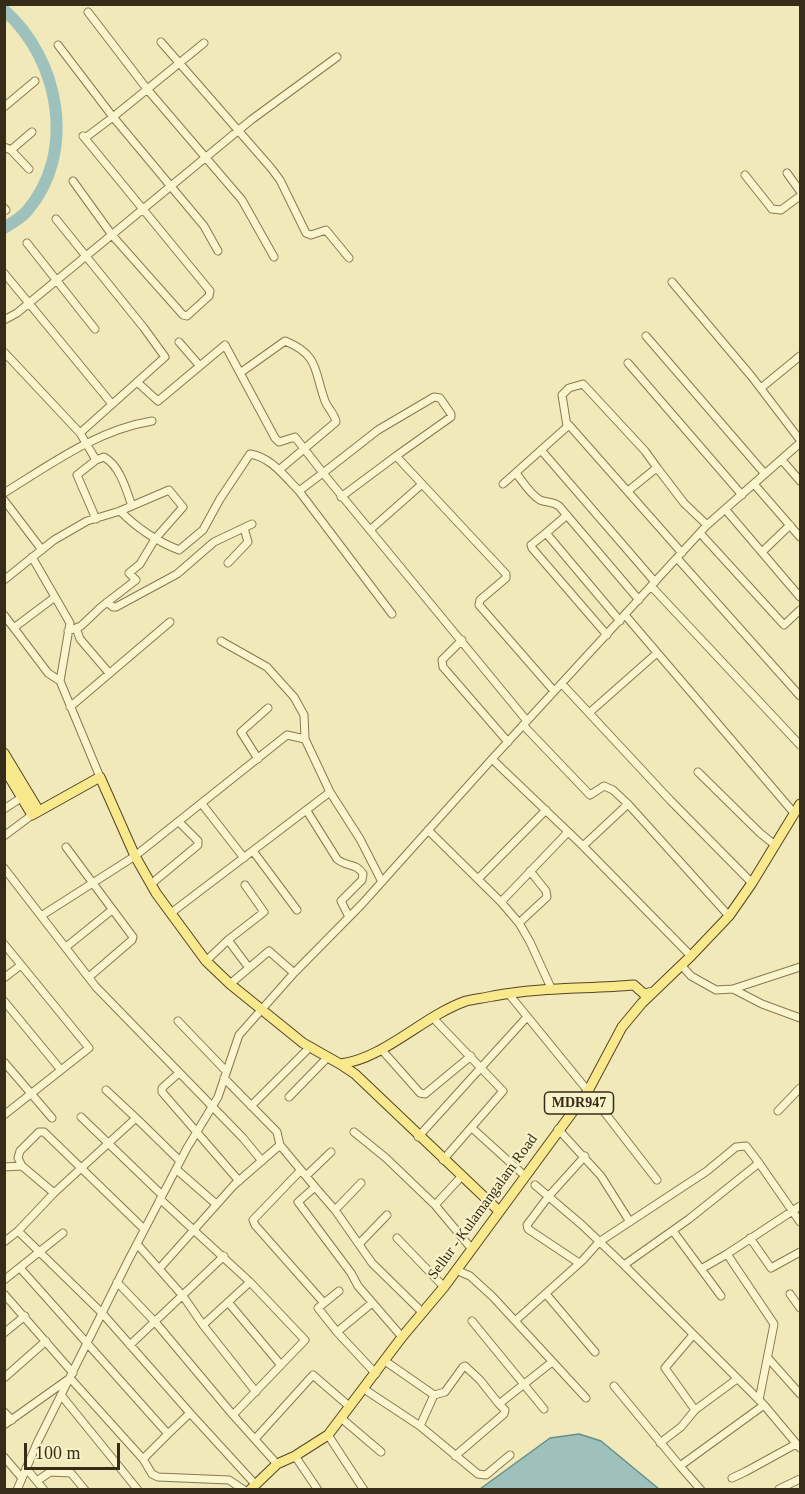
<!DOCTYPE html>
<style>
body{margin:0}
#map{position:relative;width:805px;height:1494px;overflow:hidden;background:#f1e9b9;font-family:"Times New Roman",serif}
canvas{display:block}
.frame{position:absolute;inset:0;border:6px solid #362c19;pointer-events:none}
.scale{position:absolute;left:24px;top:1443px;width:96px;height:27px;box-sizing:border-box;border:3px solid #362c19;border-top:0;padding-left:8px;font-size:18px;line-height:21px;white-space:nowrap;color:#362c19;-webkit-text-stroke:4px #f8f2c9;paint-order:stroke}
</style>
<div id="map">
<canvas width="805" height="1494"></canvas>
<div class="frame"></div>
<div class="scale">100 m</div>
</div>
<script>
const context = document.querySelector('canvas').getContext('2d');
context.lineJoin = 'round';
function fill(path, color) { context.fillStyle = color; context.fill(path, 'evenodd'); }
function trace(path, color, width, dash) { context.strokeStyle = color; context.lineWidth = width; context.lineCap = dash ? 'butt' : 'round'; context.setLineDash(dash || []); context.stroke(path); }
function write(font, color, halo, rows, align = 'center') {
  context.font = font + ' "Times New Roman",serif'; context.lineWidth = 4.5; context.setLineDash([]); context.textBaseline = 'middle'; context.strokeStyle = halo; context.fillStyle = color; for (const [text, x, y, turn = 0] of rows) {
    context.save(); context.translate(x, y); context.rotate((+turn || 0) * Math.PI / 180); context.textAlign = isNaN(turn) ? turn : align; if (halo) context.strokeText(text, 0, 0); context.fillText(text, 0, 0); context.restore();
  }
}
const water = new Path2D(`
 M579,1434l22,7 58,48h-179l70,-51z`);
const river = new Path2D(`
 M4,10c56,49 73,143 23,201 -6,7 -15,12 -23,17`);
const minor = new Path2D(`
 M88,12l59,77 95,111 32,57
 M161,42l110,126 9,12 26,53 5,2 15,-5 23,28
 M58,45l55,72 91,109 14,25
 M4,107l31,-26
 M85,138l28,-21 91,-74
 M4,147l7,3 21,-18
 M11,150l18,19
 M787,173l13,18
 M745,175l27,34 9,1 19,-14
 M73,181l39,54 71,80 4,1 22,-20 1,-5 -127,-155
 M4,208l2,2
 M56,219l88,109 21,29 -85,76
 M27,243l68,86
 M4,273l108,131
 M672,282l80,95 48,63
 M4,320l13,-7 234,-193 86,-63
 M646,336l119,138
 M179,342l20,23
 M4,352l76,81 16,27 -19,15 19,44
 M628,363l114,132
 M240,373l45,-32c35,14 29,31 40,60 3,8 10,13 11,21l-57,48
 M137,382l21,19 67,-56 50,93 4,4 16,-5 28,36 55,-43 56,-33 6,1 11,16v3l-55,39 -55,41
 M761,388l39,-32
 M567,426l-5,-31 7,-7 14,-4 62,67 13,18
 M541,450l114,132
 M396,456l110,118v4l-26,22 -1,5 75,86
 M96,460l8,-3c16,9 22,32 28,49
 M782,460l18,21
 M516,473c7,9 14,21 24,27 7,3 12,1 19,6l80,94
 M503,484l66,-59 113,128
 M754,484l46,53
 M299,491l93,123
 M628,491l26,-21 4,-1 26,34 23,22
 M4,493c47,-29 93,-63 148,-72
 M4,500l38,50
 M725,509l75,88
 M567,515l-21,18 74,88
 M370,530l51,-45
 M546,533l-15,12 1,3 75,87
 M700,533l84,92 16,-15
 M762,552l28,-27
 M32,557l38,66 -10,58 40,96
 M677,558l123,138
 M228,563l20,-21 -4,-14
 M4,580l50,-40 33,-19 33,-10c18,18 36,30 59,39l24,-20 17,-31 30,-45c21,3 35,23 49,37l24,-18 204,248
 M651,586l149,159
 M107,602l6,5h3l61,-33 37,-32 38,-18
 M4,615l44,58 12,8
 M625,615l169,198
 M15,627l40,-30
 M76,628l4,11 29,34
 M68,631l13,-5 20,-19 35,-27 -7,-7 11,-9 15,-25 28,-32 -14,-17 -49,21
 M462,640l-20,20 1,7 65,75
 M221,641l46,26 27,30 10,18 1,24 25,53 30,47 22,43
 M562,684l108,116 82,83
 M70,707l100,-85
 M589,713l68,-60
 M523,725l67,70 14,-9 9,4 15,14
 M258,759l-17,-27 27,-24
 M492,759l215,-234 93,-82
 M698,772l62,61 15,12
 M202,804l42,54
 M4,809l17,-11
 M307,811l30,48c9,8 20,4 26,15l-1,6 -21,21 8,16
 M428,830l73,72 18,21 11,19 22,48
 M4,836l28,-21
 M583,846l45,-42 101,112
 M66,847l67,90 -1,3 -43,37
 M253,851l44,59
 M4,868l92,119 147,151 19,23
 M478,879l68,-69
 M151,884l47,-39v-4l-19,-19
 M501,902l67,-70
 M171,913l159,-121
 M41,916l94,-60 152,-121 18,4
 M519,923l28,-26 -1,-6 -16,-20
 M228,940l21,28
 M4,944l85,104 -85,67
 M66,947l46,-37
 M206,961l22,-21 36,-28 -19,-27
 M681,965l10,11 25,14 17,-1 29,15 38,14
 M4,978l17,-13
 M230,984l39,-33 25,22
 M733,989l67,-22
 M508,993l80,98 69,89
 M4,1001l57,69
 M433,1018l70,73 -60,69
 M178,1021l48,50
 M381,1049l39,44 5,1 46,-38
 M4,1062l48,56
 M179,1073l-17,15v4l77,89
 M224,1078l53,54 3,13 35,42 -17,15 53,71 7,13 44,51
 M106,1090l30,28
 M289,1097l39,-40
 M251,1106l59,-59
 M778,1111l22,-23
 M81,1117l81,78
 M472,1128l53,48
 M558,1129l43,47 29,46
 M354,1132l32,26 49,47 26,-28
 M418,1137l108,-119
 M22,1166l-4,-8 2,-7 19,-19h5l100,97
 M4,1167l18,-1 32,27
 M176,1169l40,35
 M301,1170l-48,50 2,5 69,78
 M306,1176l25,-24
 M535,1185l47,40 42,40 140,140 36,43
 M315,1187l20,23 37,53 51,50
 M160,1199l90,83
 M435,1205l36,43
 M335,1210l26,-27
 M18,1231l84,82 88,100 -22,21 -148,-166
 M673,1231l48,65
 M397,1238l47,49
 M750,1238l21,30 29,-16
 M4,1242l14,-11 36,-38 82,-75 44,43
 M137,1244l46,52 20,29 47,-43 55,58 -72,75 44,49
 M359,1244l28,-29
 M579,1263l-51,-34 -1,-4 21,-28 37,-41
 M624,1265l65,-46 70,-56 41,59
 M159,1269l75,-84 46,-40
 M701,1269l26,-15
 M456,1270l14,6 23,21 93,101
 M4,1280l59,-47
 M117,1282l39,41 77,92
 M339,1291l-21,17 19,24 39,42
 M4,1294l69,79
 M546,1294l49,58
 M790,1294l10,14
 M228,1302l52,62
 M472,1321l72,88
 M515,1321l68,-61 16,-18 108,-71 29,-24 10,-1 13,17
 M203,1325l53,67
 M337,1332l35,-29
 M4,1333l21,-17
 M130,1345l94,-89
 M768,1358l32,36
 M385,1361l49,34 -14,31
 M4,1378l42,-37
 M614,1386l66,80
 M364,1389l56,37 58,48 8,1 24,-20
 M61,1395l77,95
 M434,1395l11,-3 18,-25 2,-1 15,14 19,24 53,-42
 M759,1400l15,-76 -47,-70 73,-48
 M695,1410l42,-31
 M4,1412l8,8
 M190,1413l65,71
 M341,1418l40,34
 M4,1425l66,-47 73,81 9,15 6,3 71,3 15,10
 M328,1435l36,55
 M255,1439l58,-64 37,32
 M660,1443l21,-16 14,-17 -30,-42 28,-33
 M295,1456l23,34
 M455,1456l49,-42 1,-4 -6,-6
 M4,1457l18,21
 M143,1459l25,-25
 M26,1468l18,22
 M732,1478l13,-6 51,-28
 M37,1481l13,-9 21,1 14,17
 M779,1489l21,-10
 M17,1490l21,-49 90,-180 59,-113 31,-51 21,-62 55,-62 68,-69 130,-145 91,87 108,110
 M701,1490l-21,-24 84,-61`);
const major = new Path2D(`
 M4,753l35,58
 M4,768l28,47 68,-38 35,79 21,37 50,68 24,23 73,59 37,21 15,10 144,137
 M340,1064c44,-5 83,-48 126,-63 8,-2 18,-3 27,-5 46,-9 94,-7 141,-11l10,9 9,-2
 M250,1490l27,-26 18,-8 33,-21 74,-98 42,-50 144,-196 34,-64 20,-24 49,-47 38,-40 23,-33 48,-79`);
const shields = [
 [579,1103,69]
];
const shieldNames = [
 ["MDR947",579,1103]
];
const streetNames = [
 ["Sellur - Kulamangalam Road",483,1207,-54]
];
fill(water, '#9fc1bc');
trace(water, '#668e8b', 1.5);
trace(river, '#9fc1bc', 12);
trace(minor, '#887853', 9);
trace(major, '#554428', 11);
trace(minor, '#fbf5cd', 7);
trace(major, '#f9e98d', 9);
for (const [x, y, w] of shields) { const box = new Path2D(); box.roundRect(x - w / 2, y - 11, w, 22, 4.5); context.fillStyle = '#f8f2c9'; context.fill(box); trace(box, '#362c19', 1.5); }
write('bold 14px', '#362c19', null, shieldNames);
write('15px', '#362c19', '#f8f2c9', streetNames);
</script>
